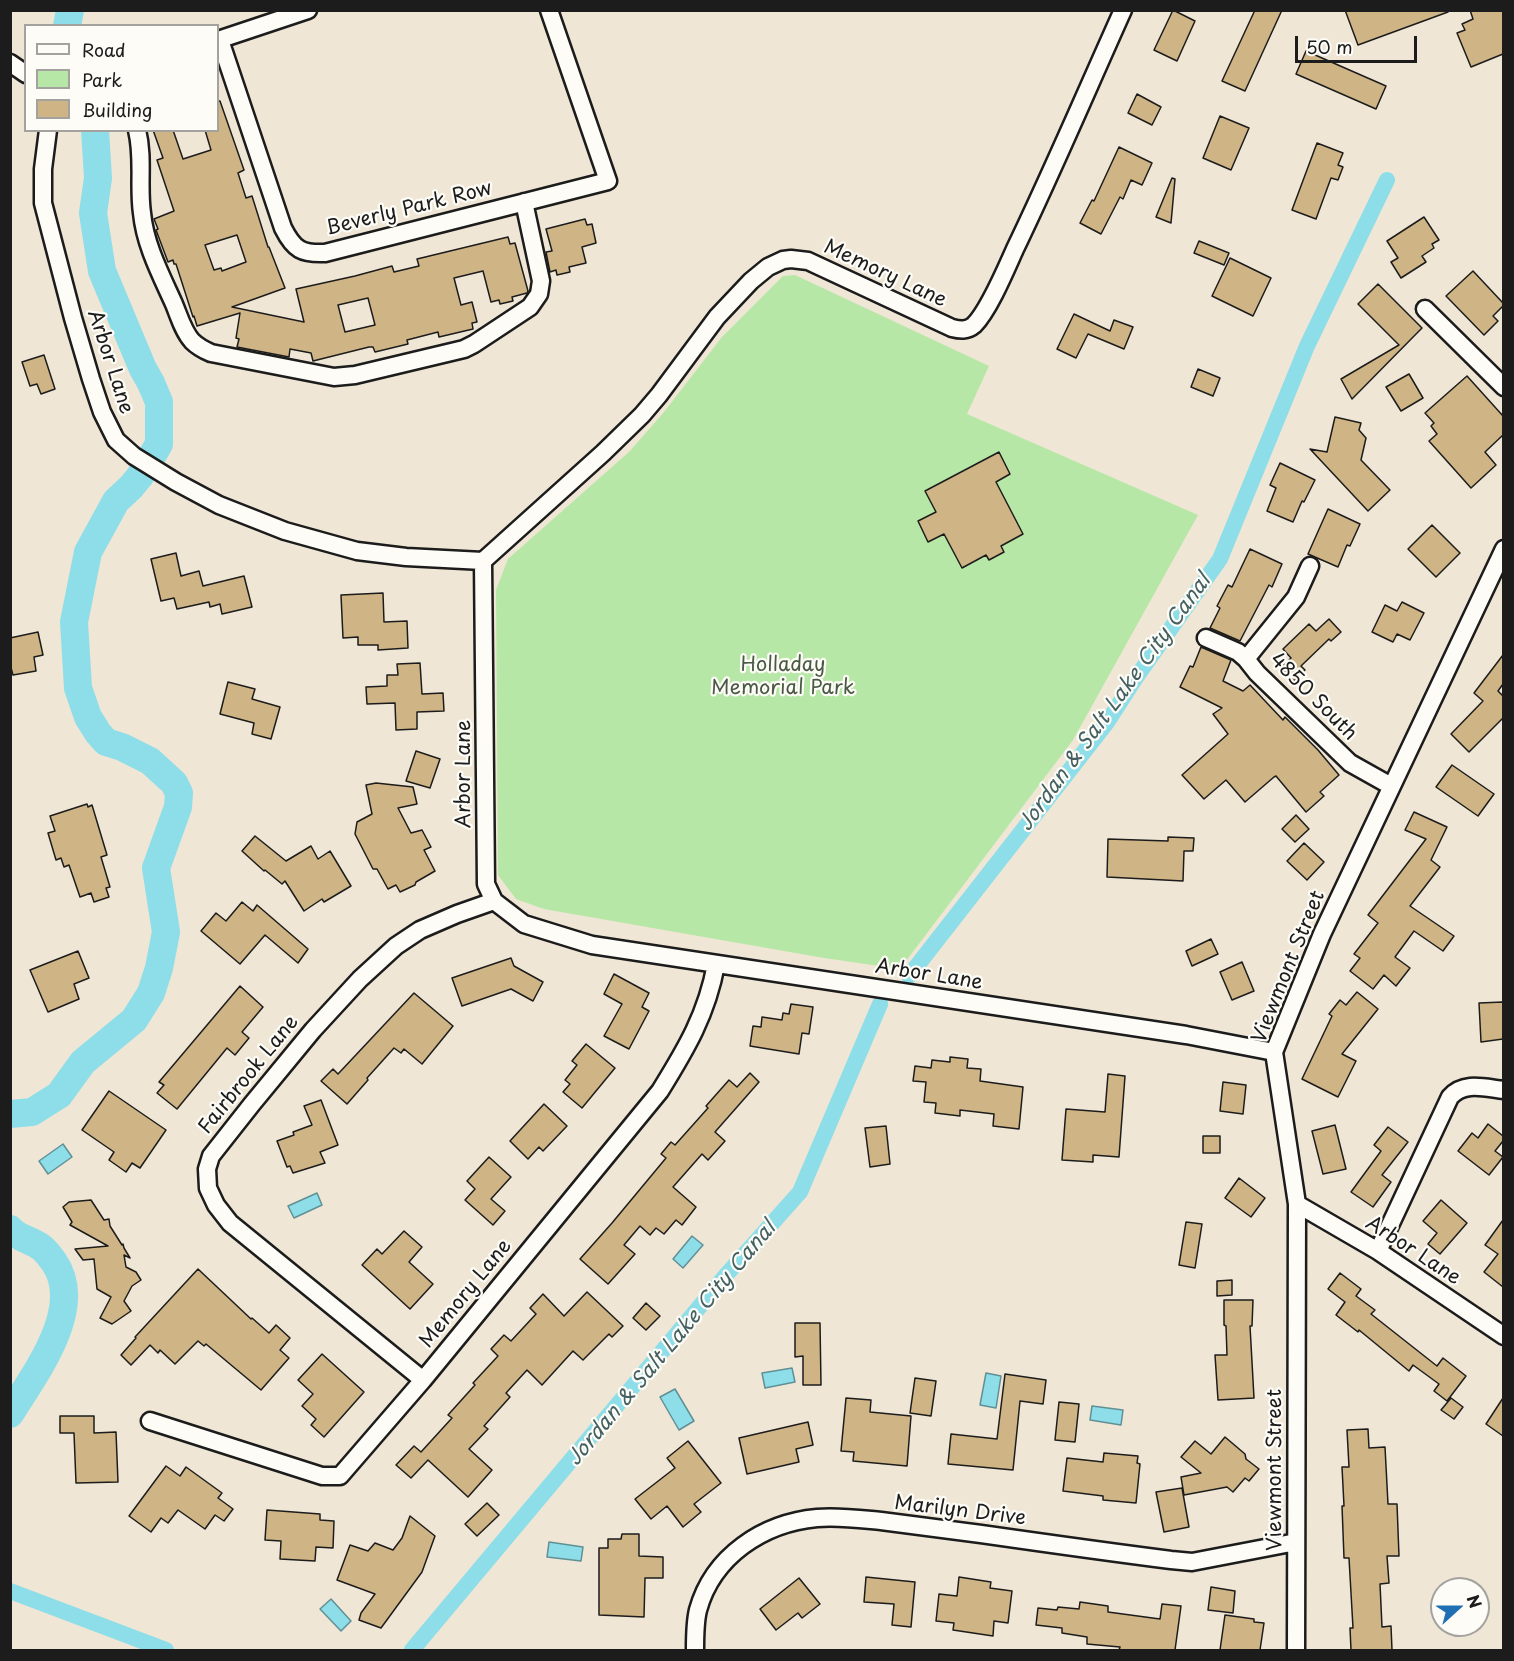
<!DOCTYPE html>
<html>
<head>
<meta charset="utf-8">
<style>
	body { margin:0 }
	#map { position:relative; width:1514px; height:1661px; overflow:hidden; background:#efe6d5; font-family:"Playpen Sans",sans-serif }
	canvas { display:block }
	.frame { position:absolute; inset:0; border:12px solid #1c1c1c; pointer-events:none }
	.legend { position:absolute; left:24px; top:24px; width:195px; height:108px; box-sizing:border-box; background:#fdfcf7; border:2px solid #a3a29f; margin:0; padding:8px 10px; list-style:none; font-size:18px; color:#1c1c1c }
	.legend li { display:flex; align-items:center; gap:12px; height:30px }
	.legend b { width:30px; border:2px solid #a3a29f }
	.north { position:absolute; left:1430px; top:1577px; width:60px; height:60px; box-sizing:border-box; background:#fdfcf7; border:2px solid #a3a29f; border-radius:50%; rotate:69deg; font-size:16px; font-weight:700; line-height:24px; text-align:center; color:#1c1c1c }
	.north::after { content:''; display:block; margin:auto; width:21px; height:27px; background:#1f6fb2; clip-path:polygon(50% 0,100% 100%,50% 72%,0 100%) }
	.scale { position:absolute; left:1295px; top:36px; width:122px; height:27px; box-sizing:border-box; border:3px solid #1c1c1c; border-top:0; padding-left:8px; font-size:18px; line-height:21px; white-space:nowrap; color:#1c1c1c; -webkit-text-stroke:4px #fdfcf7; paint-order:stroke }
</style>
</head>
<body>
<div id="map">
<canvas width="1514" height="1661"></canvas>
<div class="frame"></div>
<ul class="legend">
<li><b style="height:8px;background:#fdfcf7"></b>Road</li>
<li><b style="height:16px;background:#b7e7a6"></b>Park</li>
<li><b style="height:16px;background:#cfb485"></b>Building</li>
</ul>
<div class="north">N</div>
<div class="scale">50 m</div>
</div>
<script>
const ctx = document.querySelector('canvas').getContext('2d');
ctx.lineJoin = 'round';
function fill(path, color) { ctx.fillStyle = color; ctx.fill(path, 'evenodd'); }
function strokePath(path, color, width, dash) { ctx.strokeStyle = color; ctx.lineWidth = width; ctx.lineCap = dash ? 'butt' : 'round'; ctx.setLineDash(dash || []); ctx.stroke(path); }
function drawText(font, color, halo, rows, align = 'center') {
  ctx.font = font + ' "Playpen Sans",sans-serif'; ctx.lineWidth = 4.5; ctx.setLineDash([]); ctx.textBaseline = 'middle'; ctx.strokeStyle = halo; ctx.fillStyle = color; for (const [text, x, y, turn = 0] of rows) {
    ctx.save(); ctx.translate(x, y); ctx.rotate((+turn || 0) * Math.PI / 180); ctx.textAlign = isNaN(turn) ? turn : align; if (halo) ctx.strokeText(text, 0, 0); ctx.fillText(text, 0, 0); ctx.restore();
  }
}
const green = new Path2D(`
	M795 275 989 366 967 414 1198 515 1073 740 900 969 824 958 544 909 516 899 498 875 496 590 508 559 630 451 664 412 722 337 783 276Z`);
const water = new Path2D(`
	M63 1144 72 1157 48 1174 39 1161Z
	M317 1193 322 1205 294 1218 288 1206Z
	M692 1236 703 1245 683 1268 673 1259Z
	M792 1368 795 1382 765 1388 762 1373Z
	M986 1373 1001 1376 996 1408 980 1405Z
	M675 1389 694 1421 679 1430 660 1397Z
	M1092 1406 1123 1410 1121 1425 1090 1420Z
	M549 1542 583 1547 581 1561 547 1557Z
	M331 1599 351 1621 341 1631 320 1609Z`);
const canal = new Path2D(`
	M909 976 1108 721 1135 679 1220 559 1307 346 1387 180
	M10 1591 166 1650
	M412 1650 727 1274 800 1192 880 1004`);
const river = new Path2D(`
	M67 26 70 10
	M10 1114 32 1112 59 1095 83 1062 134 1020 151 993 159 968 166 932 156 868 178 807 179 793 174 783 150 761 122 747 106 742 98 733 88 717 78 688 74 622 88 552 116 501 131 487 140 476 159 444V402L151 383 143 369 102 271 93 213 98 178 95 130
	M10 1229C19 1239 32 1240 42 1248 46 1251 51 1258 54 1262 86 1308 34 1375 10 1414`);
const building = new Path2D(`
	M1173 10 1195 21 1177 61 1154 50Z
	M1255 10H1282L1245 91 1222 81Z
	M1345 10H1448V12L1358 45Z
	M1470 10H1503V54L1471 67 1457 33 1465 30 1462 24 1473 19Z
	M1306 51 1386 86 1376 109 1296 74Z
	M1137 94 1161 107 1152 125 1128 113Z
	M218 101H220L244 170 238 173 246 198 252 196 268 247H269L285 288 232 307 304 322 296 289 355 276 392 266 394 272 419 266 417 259 508 237 510 244 515 243 528 291 527 293 512 297 513 301 500 304 499 300 491 302 483 271 454 278 461 305 472 302 477 322 472 323 473 329 439 337 438 332 407 340 408 344 375 352 373 347H369L313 361 311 353 290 349 289 357 237 347 239 339 236 338 240 313 197 326 194 316 193 317 176 264H174L173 260 168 262 156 230 158 229 154 219 174 211 157 160 163 158 153 130H173L183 159 211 150 205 130H218ZM237 235 246 262 222 271 221 268 214 270 205 245ZM368 298 375 325 345 332 338 305Z
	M1220 116 1249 128 1231 170 1203 158Z
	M1317 143 1343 153 1338 165 1343 167 1338 180 1331 178 1316 219 1292 210Z
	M1119 147 1152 163 1142 185 1131 180 1123 199 1120 197 1101 234 1080 223 1092 200 1094 201Z
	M1172 178 1175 179 1171 223 1156 217Z
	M1424 217 1439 240 1432 244 1434 248 1422 256 1426 262 1401 278 1391 262 1398 258 1387 241Z
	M585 219 587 225 592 224 596 243 582 247 586 263 569 267 570 272 557 275 556 270 550 272 546 252 552 251 546 229Z
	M1199 241 1229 253 1224 265 1194 253Z
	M1230 258 1271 278 1253 316 1212 296Z
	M1473 271 1503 303V306L1493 316 1498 321 1484 335 1446 296Z
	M1378 284 1422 328 1352 399 1341 379 1399 345 1358 304Z
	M1074 314 1110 331 1114 320 1133 327 1124 349 1088 334 1076 358 1057 349Z
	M44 355 55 389 41 394 37 384 30 386 22 362Z
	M1198 369 1220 378 1213 396 1191 387Z
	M1409 374 1423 398 1401 411 1386 387Z
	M1467 376 1503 416V435L1485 452 1496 465 1471 488 1429 441 1437 434 1431 426 1434 423 1425 413Z
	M1335 417 1361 423 1359 430 1366 438 1361 460 1390 490 1368 511 1310 449 1327 452Z
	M999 452 1010 474 996 482 1023 534 1001 546 1004 552 989 560 986 555 962 568 944 534 928 542 918 521 936 512 925 491Z
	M1280 463 1315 480 1304 502 1302 501 1293 522 1267 511 1276 488 1270 485Z
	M1328 509 1360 524 1350 546 1347 545 1338 567 1308 554Z
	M1432 525 1460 553 1436 577 1408 549Z
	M1250 549 1282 564 1272 587 1269 585 1240 641 1210 628 1220 608 1217 606 1228 585 1232 587Z
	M176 553 181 576 199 571 203 586 244 576 252 607 222 614 220 604 210 607 209 602 177 609 174 598 161 601 151 559Z
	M383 593 384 622 407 621 408 648 378 650V645H358V637L343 638 341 595Z
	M1402 602 1424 613 1410 640 1397 634 1393 642 1372 632 1385 605 1397 611Z
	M1329 619 1341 632 1331 641 1329 639 1301 666 1305 670 1294 681 1281 668 1291 658 1283 649 1309 624 1316 631Z
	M38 632 43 655 34 657 36 671 13 675 10 664V638Z
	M1201 647 1231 660 1223 681 1243 691 1250 685 1283 720 1285 717 1318 750 1339 775 1320 792 1324 796 1306 812 1276 776 1274 777 1245 802 1226 780 1204 799 1182 775 1228 734 1213 714 1222 708 1180 687 1190 666 1193 667Z
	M1503 655V684L1498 691 1503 696V718L1469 752 1451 734 1483 701 1474 693Z
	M420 663 422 694 443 693 444 711 417 712V729L396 730 395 703 367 704 366 687 387 686V675H398L397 664Z
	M228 682 255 689 252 699 280 707 271 739 252 734 254 723 220 714Z
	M416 751 440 759 430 788 406 781Z
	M1452 765 1494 794 1478 816 1436 787Z
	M376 783 413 787 417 804 398 808 411 833 422 830 431 847 424 850 435 871 416 882 415 885 400 892 396 885 388 889 377 869H373L355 834 357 822 372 814 366 785Z
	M87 804 88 807 92 805 107 855 101 857 110 887 106 888 109 897 94 902 91 893 80 897 69 865 64 867 61 858 56 860 48 833 55 831 50 816Z
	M1414 812 1447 827 1431 860 1440 867 1410 906 1454 936 1443 951 1414 931 1395 957 1410 968 1396 986 1384 975 1373 989 1350 971 1360 958 1354 954 1378 923 1368 915 1426 839 1405 830Z
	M1296 815 1309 829 1295 842 1282 829Z
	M255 836 286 861 311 846 318 859 330 851 351 886 324 902 322 899 304 911 285 881 282 884 265 870 264 871 242 851Z
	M1168 837 1194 838 1193 851H1184L1183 881 1107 877 1108 839 1168 841Z
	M1304 843 1324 862 1307 880 1287 861Z
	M242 902 253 911 257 905 308 949 298 963 265 935 240 964 201 931 216 913 226 921Z
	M1211 939 1218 954 1192 966 1186 951Z
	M78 951 89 978 74 984 79 999 48 1012 30 970Z
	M511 958 514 966 543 982 533 1001 511 989 462 1006 452 978Z
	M1242 962 1254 991 1232 1000 1220 972Z
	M614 974 649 993 642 1007 649 1011 629 1049 604 1036 622 1004 604 994Z
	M240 986 263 1007 242 1032 249 1038 235 1055 227 1048 177 1109 157 1093 164 1085 159 1082Z
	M1357 992 1378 1009 1342 1054 1356 1061 1338 1097 1302 1079 1332 1016 1329 1014 1340 1000 1346 1005Z
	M414 993 453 1026 422 1064 404 1049 401 1053 394 1048 367 1078 368 1080 347 1104 321 1081 333 1069 338 1074Z
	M1503 1002V1039L1481 1042 1479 1003Z
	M791 1004 813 1007 809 1034 802 1033 799 1054 750 1046 753 1026 761 1027 762 1017 782 1020 783 1013 789 1014Z
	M586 1044 615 1068 582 1108 563 1092 570 1084 565 1080 577 1065 572 1061Z
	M950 1057 968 1059 967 1068 981 1069 980 1081 1023 1087 1019 1129 993 1126 994 1114 960 1110V1116L935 1113 936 1103 924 1102 926 1082 913 1081 915 1066 931 1068 932 1060 950 1062Z
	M750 1073 759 1082 715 1132 725 1141 708 1160 702 1154 673 1187 696 1207 682 1225 676 1220 664 1234 656 1228 650 1235 640 1226 624 1245 635 1254 608 1284 580 1259 612 1223 666 1158 661 1154 671 1142 675 1145 708 1108 706 1106 729 1080 737 1087Z
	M1108 1074 1125 1076 1119 1157 1093 1155V1162L1062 1160 1066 1109 1105 1112Z
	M1223 1082 1246 1085 1243 1114 1220 1111Z
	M109 1091 166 1130 140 1168 132 1163 126 1172 109 1160 114 1152 82 1130Z
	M321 1100 338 1145 320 1152 325 1163 293 1173 290 1166 287 1167 277 1141 294 1135 293 1132 312 1125 304 1106Z
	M544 1104 567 1126 543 1151 539 1147 528 1159 510 1141Z
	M1488 1124 1503 1136V1141L1495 1151 1503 1157 1489 1175 1458 1151 1472 1133 1478 1138Z
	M1335 1125 1346 1169 1323 1174 1312 1131Z
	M886 1126 890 1164 870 1167 865 1128Z
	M1388 1127 1408 1142 1382 1175 1391 1182 1373 1207 1351 1192 1381 1151 1374 1145Z
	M1203 1136H1220V1153H1203Z
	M489 1157 511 1177 491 1199 505 1211 493 1225 465 1200 475 1189 467 1181Z
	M1239 1178 1265 1198 1251 1217 1225 1198Z
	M91 1200 104 1220 109 1219 110 1226 122 1245 123 1244 124 1248 130 1258 124 1255 126 1267 136 1272 141 1280 132 1286 124 1301 131 1311 112 1324 100 1318 111 1297 97 1289 94 1259 83 1260 75 1249 108 1246 70 1225 72 1222 63 1207 69 1202Z
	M1441 1200 1467 1223 1440 1254 1428 1244 1437 1233 1423 1221Z
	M1503 1220V1287L1484 1272 1498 1254 1485 1245Z
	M1186 1222 1202 1224 1195 1268 1179 1265Z
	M404 1231 422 1247 409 1262 433 1284 410 1309 362 1265 377 1249 382 1254Z
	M198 1269 251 1319 252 1318 269 1333 276 1325 290 1338 280 1350 289 1358 261 1390 206 1344 204 1346 198 1341 175 1364 160 1350 158 1353 150 1345 131 1365 121 1355 136 1338 135 1337Z
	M1340 1273 1361 1289 1356 1296 1375 1310 1371 1314 1437 1366 1443 1358 1466 1376 1447 1401 1434 1391 1439 1384 1413 1365 1409 1371 1359 1330 1358 1332 1336 1315 1345 1302 1328 1289Z
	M1232 1280V1295L1217 1296V1281Z
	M587 1292 623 1326 612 1337 609 1334 583 1360 573 1351 542 1385 527 1370 506 1393 510 1397 484 1426 488 1429 469 1449 492 1470 468 1497 428 1460 411 1478 396 1465 414 1446 421 1452 452 1418 448 1415 475 1385 473 1383 498 1356 491 1349 504 1335 511 1341 536 1314 530 1308 543 1294 564 1316Z
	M1224 1300H1253L1252 1326H1250L1254 1398 1218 1400 1215 1355H1227L1226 1326 1224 1325Z
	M646 1303 660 1316 646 1330 633 1318Z
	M795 1323H820L821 1385H803V1356L795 1357Z
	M322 1354 364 1392 324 1437 311 1425 316 1419 302 1406 313 1394 298 1380Z
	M1005 1374 1046 1380 1043 1404 1020 1401 1013 1470 948 1464 951 1434 997 1439Z
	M915 1378 936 1381 931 1416 910 1413Z
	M846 1398 871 1400 870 1412 911 1416 907 1466 853 1461 854 1452 841 1451Z
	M1451 1398 1463 1407 1454 1419 1441 1410Z
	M1503 1398V1436L1486 1424Z
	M1059 1402 1079 1404 1075 1442 1055 1440Z
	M60 1416H94V1433L116 1432 118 1482 76 1483 74 1433H60Z
	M808 1422 813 1445 796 1449 799 1462 747 1474 739 1438Z
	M1368 1429 1369 1448 1385 1447 1388 1504H1397L1399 1556H1387L1389 1583 1380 1584 1382 1627 1391 1626 1392 1650H1351L1350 1628H1353L1349 1558H1344L1342 1506H1344L1342 1467H1349L1347 1430Z
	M1225 1437 1245 1454 1246 1459 1259 1469 1249 1481 1245 1478 1233 1492 1227 1487 1184 1495 1181 1477 1201 1473 1181 1457 1195 1441 1211 1454Z
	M688 1441 721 1483 694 1504 701 1512 683 1527 667 1506 651 1519 635 1499 675 1468 667 1458Z
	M1104 1453 1138 1456 1137 1463 1140 1464 1136 1503 1103 1500V1496L1063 1491 1067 1458 1103 1462Z
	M166 1466 180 1476 186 1467 222 1493 218 1498 233 1509 224 1521 215 1515 205 1529 178 1510 168 1523 161 1518 151 1532 129 1516Z
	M1182 1488 1189 1527 1164 1532 1156 1492Z
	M487 1503 499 1515 477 1536 465 1524Z
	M267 1510 320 1514V1520L334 1521 333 1548 316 1547 315 1561 280 1559 281 1541 265 1540Z
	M410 1516 435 1536 422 1572 381 1628 359 1620 361 1613 375 1594 337 1580 350 1545 368 1551 375 1543 393 1550 402 1538Z
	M622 1534H639V1556L663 1557V1578H645L644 1617 599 1615V1548H608V1539H621Z
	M866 1577 915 1582 911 1627 892 1625 894 1604 864 1602Z
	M959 1577 991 1582 990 1588 1012 1591 1008 1623 994 1621 993 1636 953 1630 954 1623 936 1621 939 1594 957 1596Z
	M799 1578 820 1604 802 1618 798 1613 776 1630 760 1609Z
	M1211 1587 1235 1591 1233 1613 1208 1610Z
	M1080 1602 1108 1606V1612L1160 1619 1162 1604 1181 1606 1175 1650H1119L1120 1647 1087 1644V1637L1062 1633V1628L1036 1625 1038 1608 1057 1610 1058 1607 1079 1609Z
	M1225 1615 1254 1619V1622L1264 1623 1260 1650H1220Z`);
const minor = new Path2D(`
	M218 40 308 10
	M220 40 283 228C294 250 302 254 325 253L608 181 549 10
	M10 63 26 74
	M48 130 43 169V203L73 318 91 379 102 412 116 440 134 456 176 482 219 505 285 531 357 551 406 557 483 561 486 884 494 901 524 924 592 945 1186 1035 1274 1052
	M137 130C144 158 138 186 142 213 145 245 161 275 174 304 179 316 183 331 192 341 198 347 204 350 211 353L334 377 355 375 464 349 474 344 530 307 539 294 541 281 524 202
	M1425 309 1504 387
	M483 561 603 453 642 415 659 395 717 317 751 281 768 267 783 260 791 259 808 261 952 328C960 330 967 331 974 325 989 310 1006 269 1015 249 1053 170 1087 90 1123 10
	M1206 638 1238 652 1246 659 1257 673 1350 763 1391 786
	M1246 659 1296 597 1310 566
	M1297 1204 1378 1251 1504 1336
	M1378 1251 1450 1097C1464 1081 1485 1088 1504 1090
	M423 1380 230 1223 216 1205 208 1188 207 1169 211 1156 252 1104 313 1030 360 979 396 946 420 930 457 914 494 901
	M150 1421 322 1476H340L423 1380 660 1091C686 1049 707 1014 716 964
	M695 1650C695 1638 695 1622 698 1610 713 1556 763 1523 817 1518 838 1516 860 1519 881 1521 914 1525 948 1530 981 1534 1044 1543 1108 1552 1171 1560L1192 1562 1296 1542
	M1296 1650 1297 1204 1274 1052 1322 934 1504 549`);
const streetNames = [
	["Beverly Park Row",409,209,-14],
	["Memory Lane",885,274,25],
	["Arbor Lane",110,362,72],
	["4850 South",1313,697,45],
	["Arbor Lane",464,774,-90],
	["Viewmont Street",1289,967,-68],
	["Arbor Lane",929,975,9],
	["Fairbrook Lane",249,1075,-51],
	["Arbor Lane",1413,1251,33],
	["Memory Lane",466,1294,-51],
	["Viewmont Street",1275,1470,-90],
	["Marilyn Drive",960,1511,7]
];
const parkNames = [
	["Holladay",783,665],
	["Memorial Park",783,688]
];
const waterNames = [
	["Jordan & Salt Lake City Canal",1115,703,-54],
	["Jordan & Salt Lake City Canal",672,1344,-50]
];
fill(green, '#b7e7a6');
fill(water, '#8ddee8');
strokePath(water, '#609096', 1.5);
strokePath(canal, '#8ddee8', 16);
strokePath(river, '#8ddee8', 28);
fill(building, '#cfb485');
strokePath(building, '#1c1c1c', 1.5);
strokePath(minor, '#1c1c1c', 21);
strokePath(minor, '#fdfcf7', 16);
drawText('20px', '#1c1c1c', '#fdfcf7', streetNames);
drawText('20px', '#4a5945', '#fdfcf7', parkNames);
drawText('italic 21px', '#446063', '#fdfcf7', waterNames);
</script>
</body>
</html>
